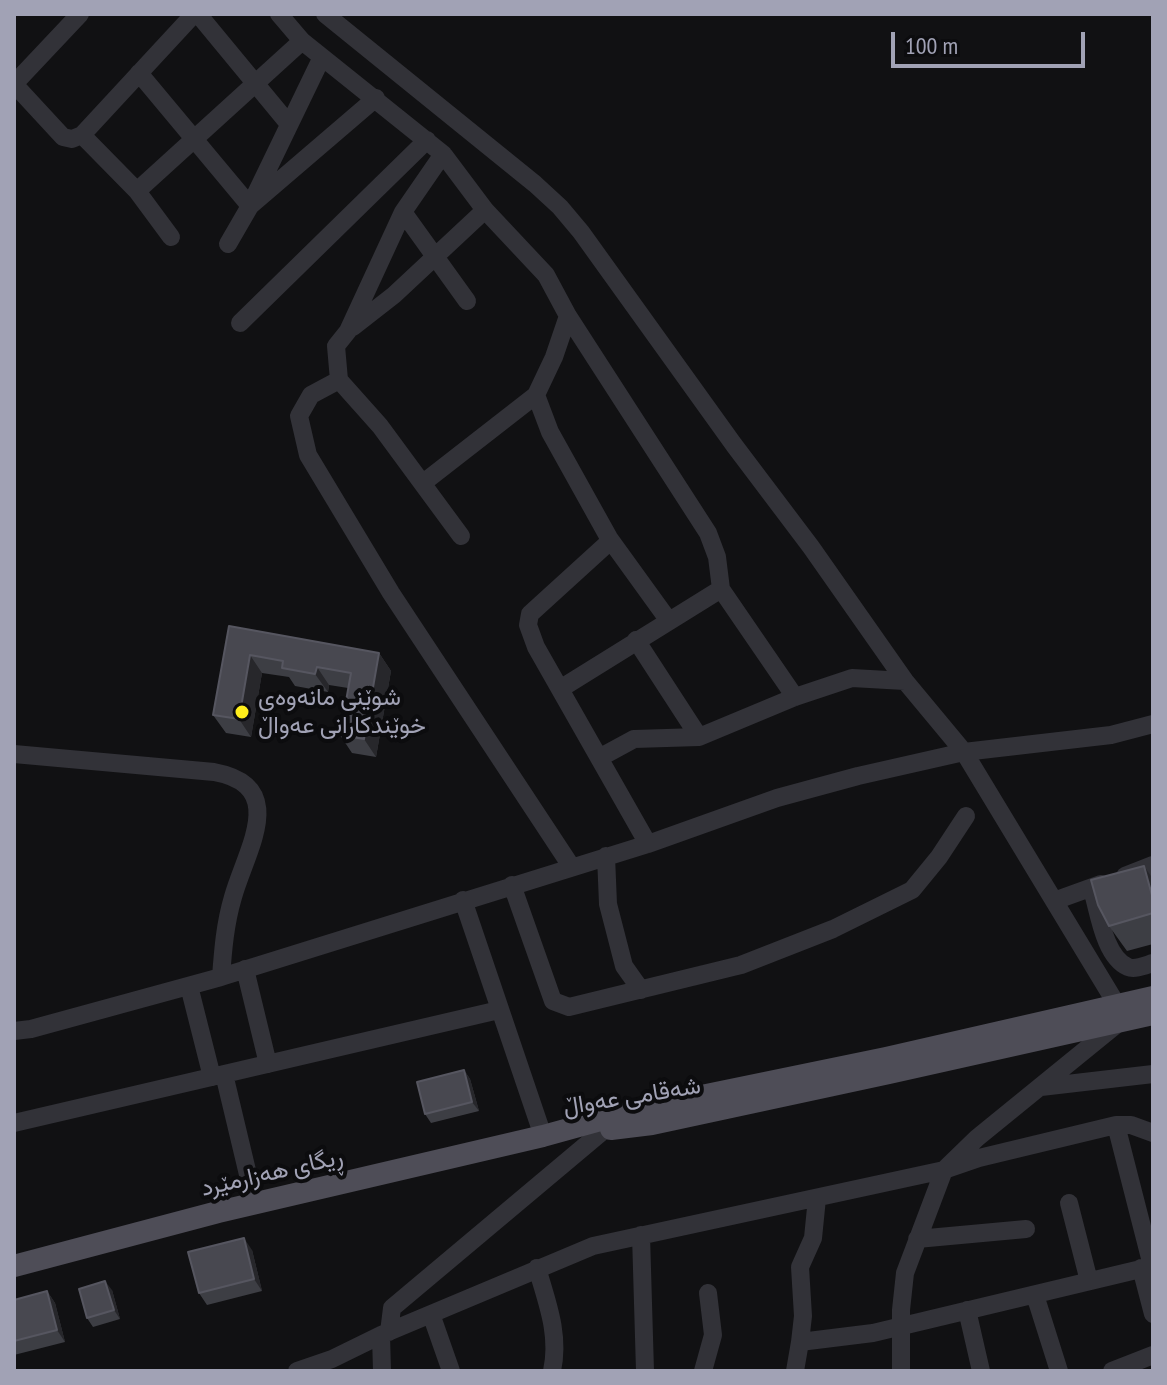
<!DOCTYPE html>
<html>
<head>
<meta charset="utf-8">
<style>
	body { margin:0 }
	#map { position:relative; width:1167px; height:1385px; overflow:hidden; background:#111113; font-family:"PT Sans Narrow",sans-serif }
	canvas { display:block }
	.frame { position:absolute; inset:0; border:16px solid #a1a2b5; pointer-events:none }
	.scale { position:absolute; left:891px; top:32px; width:194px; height:36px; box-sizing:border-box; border:4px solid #a1a2b5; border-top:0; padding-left:10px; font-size:24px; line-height:28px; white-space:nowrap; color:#a1a2b5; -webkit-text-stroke:6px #0c0c0e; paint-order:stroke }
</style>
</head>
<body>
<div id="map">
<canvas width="1167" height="1385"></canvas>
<div class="frame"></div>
<div class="scale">100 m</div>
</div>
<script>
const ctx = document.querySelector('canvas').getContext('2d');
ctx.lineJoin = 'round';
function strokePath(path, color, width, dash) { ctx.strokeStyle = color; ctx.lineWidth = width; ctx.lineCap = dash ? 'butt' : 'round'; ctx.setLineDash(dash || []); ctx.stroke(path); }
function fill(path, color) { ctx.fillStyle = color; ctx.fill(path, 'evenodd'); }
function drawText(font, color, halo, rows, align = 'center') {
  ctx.font = font + ' "PT Sans Narrow",Vazirmatn,sans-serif'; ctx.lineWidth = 8; ctx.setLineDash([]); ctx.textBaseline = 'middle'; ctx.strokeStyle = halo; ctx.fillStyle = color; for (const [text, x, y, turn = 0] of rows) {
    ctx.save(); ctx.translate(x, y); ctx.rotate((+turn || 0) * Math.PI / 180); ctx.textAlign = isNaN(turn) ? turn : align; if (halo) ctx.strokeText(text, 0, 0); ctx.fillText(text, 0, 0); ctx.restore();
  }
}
const minor = new Path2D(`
	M80 14 14 84 63 137 72 139 82 135 194 14
	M198 14 288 123
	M279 14 302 41 443 154 485 210 546 275 568 316 708 533 717 557 721 589 795 697
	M325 14 535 184 560 207 581 232 734 445 811 547 905 681 964 752 1117 1005 1122 1020 977 1138 944 1170 905 1273 901 1310V1371
	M139 73 250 206 376 98
	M82 135 137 191 171 237
	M443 154 403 212 348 331 336 346 339 380 380 426 461 536
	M137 191 302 41
	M403 212 467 301
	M228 244 250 206 322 57
	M568 316 554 357 536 395 550 432 609 538 608 543 530 614 528 625 536 647 648 844
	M240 323 427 140
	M353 327 394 295 485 210
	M339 380 311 395 299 416 308 455 391 593 571 866
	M423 483 536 395
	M609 538 669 621
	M636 640 699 737
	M560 689 721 589
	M14 754 214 772C290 786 246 850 233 897 225 924 223 950 221 977
	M599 758 634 739 699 737 795 697 852 678 905 681
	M606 856 608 904 624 966 641 990
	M1125 876 1153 865
	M1153 880 1093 893C1099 914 1105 957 1128 967 1135 970 1146 965 1153 963
	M512 885 553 1001 569 1007 741 965 833 929 912 890 939 857 966 816
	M463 900 543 1136
	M1054 901 1101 884
	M245 969 268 1064
	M189 986 212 1077
	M14 1031 31 1029 221 977 648 844 777 798 858 776 964 752 1111 735 1153 724
	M224 1074 255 1204
	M1041 1087 1153 1074
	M14 1123 499 1010
	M1069 1203 1089 1281
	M641 1235 645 1371
	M917 1239 1026 1229
	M537 1268C547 1302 560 1335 552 1371
	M1141 1268 1153 1314
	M1035 1295 1059 1371
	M967 1310 981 1371
	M431 1314 451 1371
	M389 1332 392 1308 604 1130
	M381 1335 382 1371
	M800 1342 803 1316 800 1267 813 1238 817 1198
	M297 1371 332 1359 381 1335 593 1246 944 1170 979 1158 1116 1125H1131L1153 1133
	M703 1371 713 1335 708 1293
	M795 1371 800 1342 873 1333 1149 1267 1151 1262 1116 1125
	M1112 1371 1153 1355`);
const major = new Path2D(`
	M611 1129 652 1124 889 1073 1153 1014
	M14 1266 218 1212 543 1136 648 1107 886 1058 1153 997`);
const wall = new Path2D(`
	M229 626 379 653 391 671 376 757 352 753 340 735 348 688 329 685 328 692 295 686 289 677 262 673 251 737 226 733 213 715Z
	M1153 879V944L1127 951 1109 926Z
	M464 1070 470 1079 479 1111 431 1123 425 1114Z
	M252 1250 262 1291 207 1305 199 1293Z
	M112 1290 120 1319 93 1327 87 1318Z
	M47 1291 55 1303 65 1342 14 1355V1300Z`);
const shadedWall = new Path2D(`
	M379 653 391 671 376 757 364 739Z
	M250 655 262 673 251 737 239 719Z
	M317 667 329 685 328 692 315 674Z
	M1144 866 1153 879V899Z
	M464 1070 470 1079 479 1111 472 1102Z
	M244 1238 252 1250 262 1291 254 1279Z
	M105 1281 112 1290 120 1319 114 1310Z
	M47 1291 55 1303 65 1342 57 1330Z`);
const building = new Path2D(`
	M229 626 379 653 364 739 340 735 351 673 317 667 315 674 282 668 283 661 250 655 239 719 213 715Z
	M1144 866 1153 899V913L1109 926 1098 905 1091 880Z
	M464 1070 472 1102 425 1114 417 1082Z
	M244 1238 254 1279 199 1293 188 1252Z
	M105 1281 114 1310 87 1318 79 1289Z
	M47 1291 57 1330 14 1341V1300Z`);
const markers = [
	[242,712,8,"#ffee1c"]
];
const poiNames = [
	["شوێنی مانەوەی",258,698],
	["خوێندکارانی عەواڵ",258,726]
];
const streetNames = [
	["شەقامی عەواڵ",632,1097,-9],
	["ڕیگای هەزارمێرد",272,1173,-13]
];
strokePath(minor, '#323238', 18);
strokePath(major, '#4e4d57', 22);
fill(wall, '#3d3e44');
fill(shadedWall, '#27272b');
fill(building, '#484850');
strokePath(building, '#565660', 2);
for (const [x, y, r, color] of markers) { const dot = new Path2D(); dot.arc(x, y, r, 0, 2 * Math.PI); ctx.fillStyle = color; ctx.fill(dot); strokePath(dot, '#0c0c0e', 3); }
drawText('24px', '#a1a2b5', '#0c0c0e', poiNames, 'left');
drawText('24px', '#a1a2b5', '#0c0c0e', streetNames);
</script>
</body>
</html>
